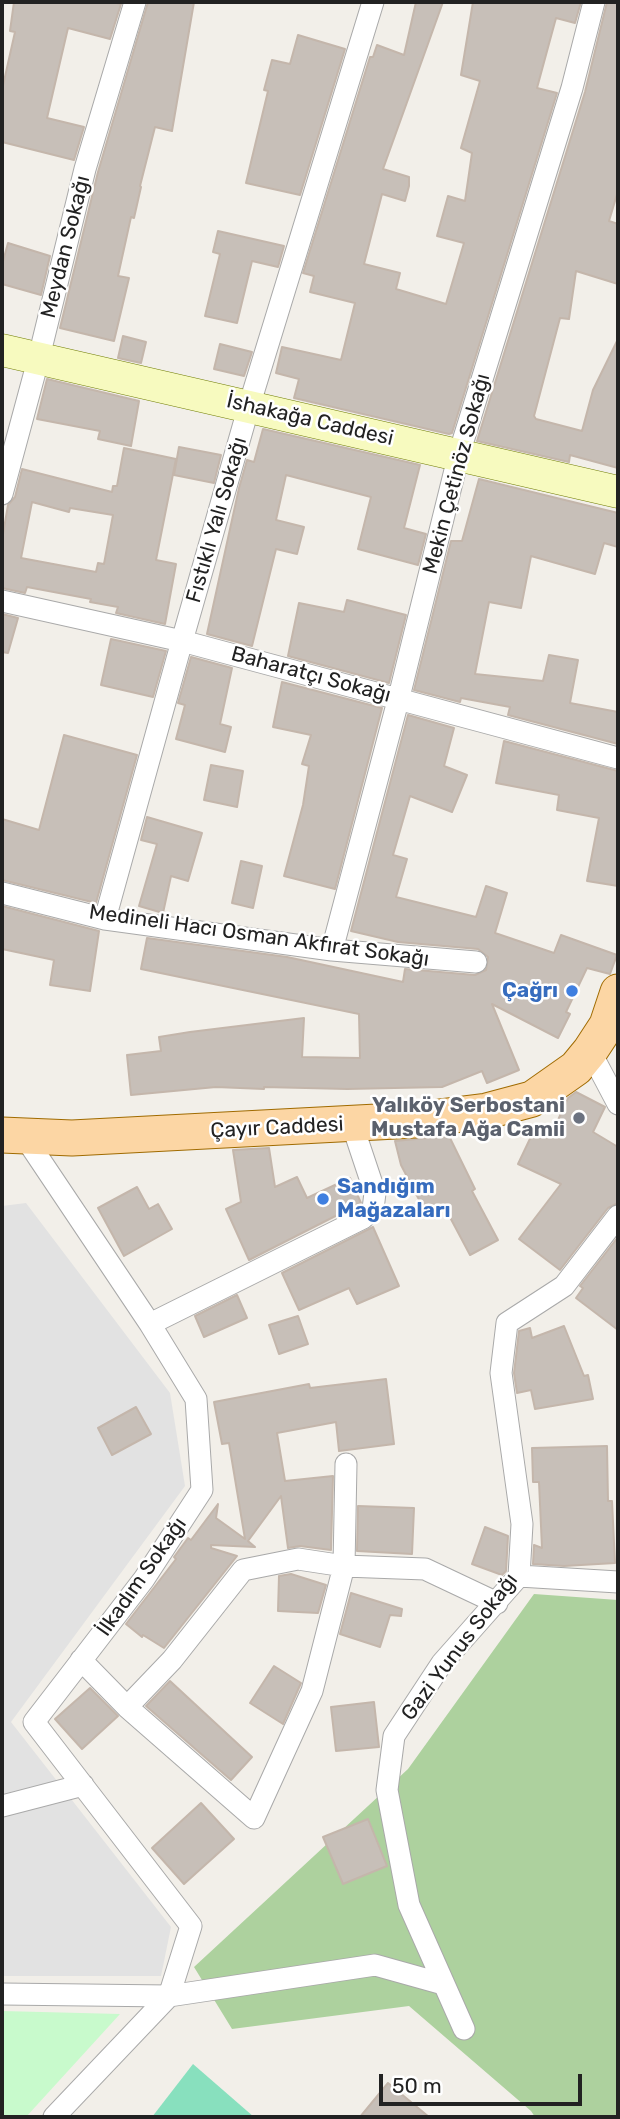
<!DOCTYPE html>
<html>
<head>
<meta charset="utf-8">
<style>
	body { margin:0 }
	#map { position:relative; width:620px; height:2119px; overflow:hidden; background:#f2efe9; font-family:Rubik,sans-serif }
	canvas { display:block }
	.frame { position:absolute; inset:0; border:4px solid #222; pointer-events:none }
	.scale { position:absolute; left:379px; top:2074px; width:203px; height:32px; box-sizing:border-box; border:4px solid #222; border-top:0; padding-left:9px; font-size:21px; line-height:24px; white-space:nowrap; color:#222; -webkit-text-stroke:5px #fff; paint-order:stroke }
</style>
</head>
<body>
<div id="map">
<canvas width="620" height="2119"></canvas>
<div class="frame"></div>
<div class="scale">50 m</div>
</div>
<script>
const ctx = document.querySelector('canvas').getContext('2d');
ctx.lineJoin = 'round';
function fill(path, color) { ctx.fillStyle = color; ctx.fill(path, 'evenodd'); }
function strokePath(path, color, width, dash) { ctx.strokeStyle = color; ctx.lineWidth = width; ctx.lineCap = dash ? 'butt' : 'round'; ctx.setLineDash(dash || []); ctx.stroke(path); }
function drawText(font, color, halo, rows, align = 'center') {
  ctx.font = font + ' Rubik,sans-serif'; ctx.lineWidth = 5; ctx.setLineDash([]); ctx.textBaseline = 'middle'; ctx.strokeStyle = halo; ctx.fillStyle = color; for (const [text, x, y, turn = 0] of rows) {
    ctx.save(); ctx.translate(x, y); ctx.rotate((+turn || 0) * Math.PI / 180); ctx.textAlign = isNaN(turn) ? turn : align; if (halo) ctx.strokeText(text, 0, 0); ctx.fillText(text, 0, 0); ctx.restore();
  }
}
const forest = new Path2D(`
	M534 1594 618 1600V2117H535L531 2111 409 2006 232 2029 194 1967 408 1769Z`);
const park = new Path2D(`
	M2 2011 120 2014 26 2117H2Z`);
const pitch = new Path2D(`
	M193 2064 254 2117H152Z`);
const parking = new Path2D(`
	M26 1203 170 1393 185 1486 11 1722 171 1927 161 1976H2V1206Z`);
const building = new Path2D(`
	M14 2H112L121 4 110 39 68 28 47 118 84 127 74 160 2 142V90L15 32 10 31Z
	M148 2H194L172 131 155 127 140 186 141 187 134 218 131 217 118 276 129 278 114 341 60 328 98 172Z
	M416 2H443L383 169 409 177V186L405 201 382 194 364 264 400 273 396 289 446 304 464 243 437 236 448 196 465 201 472 153 461 148 480 81 461 75 473 2H581L575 23 556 18 537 88 557 93 452 433 449 434 294 398 299 379 276 373 282 347 341 360 355 303 310 292 314 276 303 273 370 57H373L377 45 404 55Z
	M607 2H618V191L609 221 618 224V284L576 271 569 319 560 318 534 416 536 419 582 431 593 390 618 339V468L570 455 569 462 477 441 585 92Z
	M298 35 345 49 300 195 246 183 268 91 264 90 272 60 290 64Z
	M218 231 284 246 278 267 252 261 237 323 205 316 220 254 213 252Z
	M8 243 50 256 41 295 2 284V265Z
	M123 336 146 342 141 363 118 358Z
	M220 344 252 352 244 376 214 369Z
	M47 379 139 401 131 446 98 439 100 431 37 419Z
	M263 429 420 465 404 528 426 534 418 565 358 549 371 497 286 475 276 520 304 527 297 554 276 549 252 646 207 634 239 488 247 460 254 462Z
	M179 447 221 455 214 483 174 475Z
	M124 448 176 459 156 560 176 564 165 624 116 613 118 607 90 602 91 599 27 587 25 593 2 588V540L8 505 15 497 22 469 112 492 113 486H117ZM32 502 69 512 70 508 113 515 104 564 98 563 96 572 21 558Z
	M479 479 618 513V547L604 543 595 574 531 556 521 608 489 602 475 674 543 681 549 655 578 660 570 703 618 712V744L508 715 510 707 461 698 460 702 414 690 451 541H462Z
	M347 600 406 615 389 683 288 656 299 603 344 612Z
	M2 614 18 618 8 653 2 652Z
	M111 639 166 651 153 697 101 685Z
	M191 657 232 668 220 724 231 727 225 752 176 739 185 705 178 703Z
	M282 682 382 708 335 889 284 876 303 805 309 766 302 764 311 735 273 727Z
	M408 715 454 728 444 766 467 775 452 812 410 796 393 855 407 859 396 897 476 917 486 886 507 893 495 933 554 953 561 935 617 955 610 974 587 968 566 1012 570 1014 558 1038 492 1004 519 1070 487 1083 482 1071 442 1087 347 1089 264 1087V1089L216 1087 131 1095 127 1055 161 1051 159 1037 190 1032 304 1018 302 1057 360 1058 359 1014 141 969 147 938 287 957 403 982 405 969 475 975 486 970 488 957 478 949 398 942 351 931Z
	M64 735 137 755 96 903 2 880V819L39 830Z
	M504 741 618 771V886L587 881 599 818 557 810 559 795 496 783Z
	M211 765 243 771 237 807 204 800Z
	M147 817 202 833 188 881 171 876 163 913 139 906 157 844 141 840Z
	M241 861 262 866 253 908 232 903Z
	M2 906 99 931 90 991 50 985 54 960 2 949Z
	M576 1092 605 1107 593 1132 618 1147V1203L608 1208 560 1270 519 1239 561 1184 518 1164 537 1124 553 1131 568 1098Z
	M449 1136 475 1189 472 1191 498 1240 470 1255 444 1206 427 1215 401 1165 395 1141Z
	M269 1148 275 1187 297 1177 307 1198 350 1178 361 1203 249 1260 226 1209 241 1202 233 1150Z
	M137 1187 149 1209 158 1204 172 1229 124 1256 98 1208Z
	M373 1227 399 1286 357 1304 349 1288 299 1310 282 1273Z
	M618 1237V1330L576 1298 583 1288 580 1286Z
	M237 1295 247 1318 204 1337 195 1316Z
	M298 1316 308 1344 279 1354 269 1325Z
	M564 1326 584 1376 588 1375 593 1399 535 1409 531 1390 517 1393 514 1373 519 1331 530 1328 532 1338Z
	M386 1379 394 1444 339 1451 336 1422 277 1433 285 1481 333 1476 331 1550 300 1546 288 1548 281 1496 248 1541 255 1547 211 1545V1548L237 1556 164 1648 143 1635 142 1637 126 1624 176 1559 174 1557 188 1538 191 1540 218 1504 216 1518 245 1539 229 1443 222 1444 214 1402 309 1384 310 1388Z
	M136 1407 151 1434 112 1455 98 1428Z
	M607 1446 608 1501H612L615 1563 564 1566 533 1564 534 1545 542 1548 539 1482H533L532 1448Z
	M358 1506 414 1508 412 1554 357 1551Z
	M485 1527 508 1536 506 1571 502 1575 472 1564Z
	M291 1574 326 1585 318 1613 278 1611 279 1576Z
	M351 1593 402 1609 401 1616 390 1615 380 1647 340 1634Z
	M274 1666 301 1683 283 1724 250 1703Z
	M170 1681 252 1757 231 1780 146 1706Z
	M90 1688 118 1716 82 1749 55 1719Z
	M374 1702 379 1747 336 1751 331 1707Z
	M201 1803 234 1839 184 1884 152 1848Z
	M368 1819 387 1866 343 1884 323 1837Z
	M388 2083 429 2117H360Z`);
const street = new Path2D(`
	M2 494 39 357 85 169 135 2
	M2 601 182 641 618 758
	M2 893 105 919 332 950 476 962
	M105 919 182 641 249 406 373 2
	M332 950 399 697 459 454 572 88 594 2
	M590 1051 618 1104
	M24 1136 150 1324 196 1399 202 1490 144 1579 34 1722 191 1926 169 1996 54 2117
	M150 1324 363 1218 373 1209 375 1193 352 1124
	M519 1576 618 1582
	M81 1660 127 1707 254 1818 312 1691 344 1566 346 1464
	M127 1707 172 1660 243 1570 298 1559 344 1566 425 1569 497 1603
	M2 1806 83 1785
	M2 1994 169 1996 375 1965 443 1984
	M464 2029 409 1905 387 1790 394 1736 442 1663 519 1576 522 1524 501 1373 507 1323 564 1286 618 1216`);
const secondary = new Path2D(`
	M2 350 618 492`);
const primary = new Path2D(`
	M2 1135 72 1138 415 1120 487 1111 532 1099 576 1068 590 1051 607 1025 618 992`);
const markers = [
	[572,991,7,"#3f7fe0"],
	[579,1118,7,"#6b7280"],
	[323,1199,7,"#3f7fe0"]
];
const streetNames = [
	["Meydan Sokağı",66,247,-76],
	["İshakağa Caddesi",310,420,13],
	["Mekin Çetinöz Sokağı",457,474,-75],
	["Fıstıklı Yalı Sokağı",217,520,-74],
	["Baharatçı Sokağı",311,675,15],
	["Medineli Hacı Osman Akfırat Sokağı",259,936,8],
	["Çayır Caddesi",277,1128,-3],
	["İlkadım Sokağı",142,1577,-55],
	["Gazi Yunus Sokağı",460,1647,-53]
];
const shopNames = [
	["Çağrı",558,991],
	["Sandığım",337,1187,"left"],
	["Mağazaları",337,1211,"left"]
];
const worshipNames = [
	["Yalıköy Serbostani",565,1106],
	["Mustafa Ağa Camii",565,1130]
];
fill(forest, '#add19e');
fill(park, '#c8facc');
fill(pitch, '#88e0be');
fill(parking, '#e2e2e2');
fill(building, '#c7bfb8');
strokePath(building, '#c4b6ab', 2);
strokePath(street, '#a9a9a9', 23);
strokePath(secondary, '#707d05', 33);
strokePath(primary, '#a06b00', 37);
strokePath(street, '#fff', 21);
strokePath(secondary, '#f7fabf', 32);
strokePath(primary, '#fcd6a4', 35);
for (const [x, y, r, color] of markers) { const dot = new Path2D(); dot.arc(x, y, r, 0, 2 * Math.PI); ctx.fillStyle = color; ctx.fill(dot); strokePath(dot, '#fff', 2.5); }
drawText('21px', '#222', '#fff', streetNames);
drawText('bold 21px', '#366cbe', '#fff', shopNames, 'right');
drawText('bold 21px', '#5b616d', '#fff', worshipNames, 'right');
</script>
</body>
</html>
